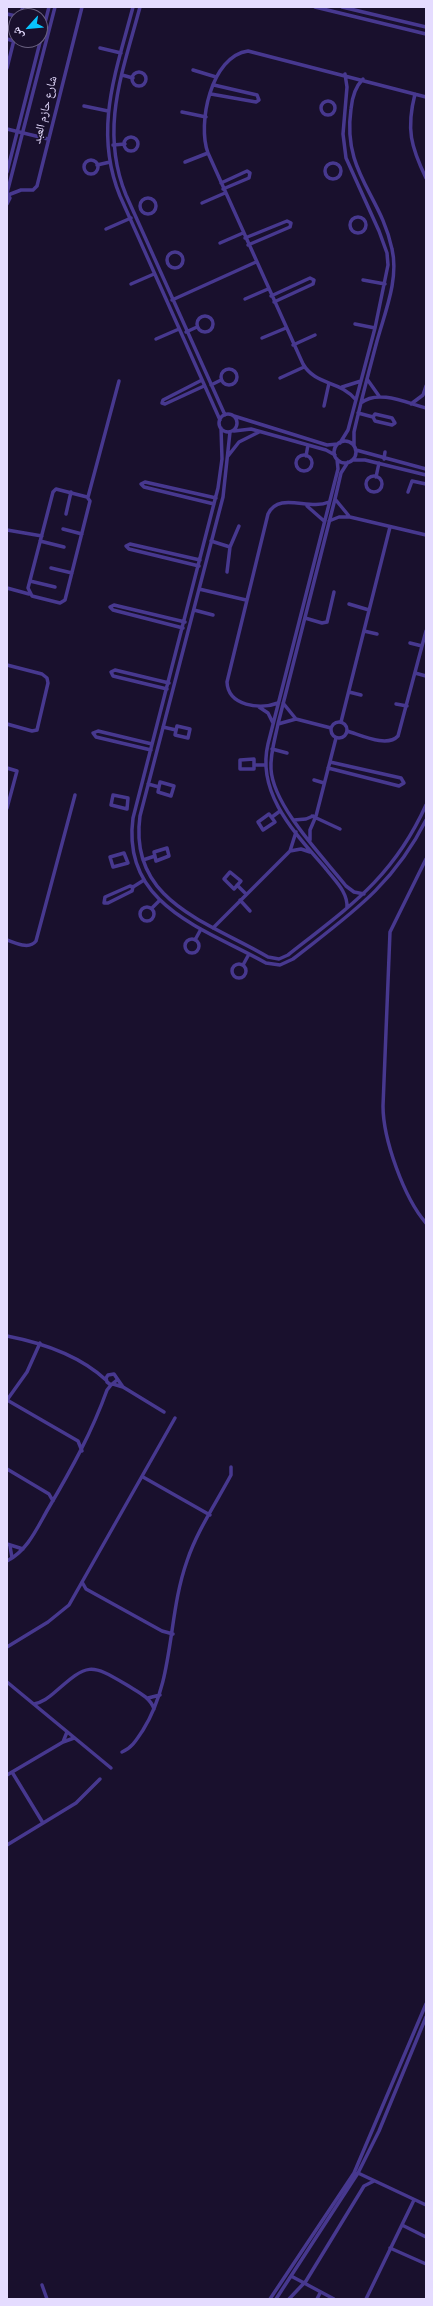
<!DOCTYPE html>
<html>
<head>
<meta charset="utf-8">
<style>
	body { margin:0 }
	#map { position:relative; width:433px; height:2306px; overflow:hidden; background:#19102d; font-family:Overpass,"Noto Naskh Arabic",sans-serif }
	canvas { display:block }
	.frame { position:absolute; inset:0; border:8px solid #e5dcff; pointer-events:none }
	.north { position:absolute; left:8px; top:8px; width:40px; height:40px; box-sizing:border-box; background:#19102d; border:1px solid #6b6281; border-radius:50%; rotate:243deg; font-size:11px; font-weight:700; line-height:16px; text-align:center; color:#e5dcff }
	.north::after { content:''; display:block; margin:auto; width:14px; height:18px; background:#08c5ff; clip-path:polygon(50% 0,100% 100%,50% 72%,0 100%) }
</style>
</head>
<body>
<div id="map">
<canvas width="433" height="2306"></canvas>
<div class="frame"></div>
<div class="north">ش</div>
</div>
<script>
const ctx = document.querySelector('canvas').getContext('2d');
ctx.lineJoin = 'round';
function strokePath(path, color, width, dash) { ctx.strokeStyle = color; ctx.lineWidth = width; ctx.lineCap = dash ? 'butt' : 'round'; ctx.setLineDash(dash || []); ctx.stroke(path); }
function drawText(font, color, halo, rows, align = 'center') {
  ctx.font = font + ' Overpass,"Noto Naskh Arabic",sans-serif'; ctx.lineWidth = 3.5; ctx.setLineDash([]); ctx.textBaseline = 'middle'; ctx.strokeStyle = halo; ctx.fillStyle = color; for (const [text, x, y, turn = 0] of rows) {
    ctx.save(); ctx.translate(x, y); ctx.rotate((+turn || 0) * Math.PI / 180); ctx.textAlign = isNaN(turn) ? turn : align; if (halo) ctx.strokeText(text, 0, 0); ctx.fillText(text, 0, 0); ctx.restore();
  }
}
const minor = new Path2D(`
	M133 7C116 72 93 130 120 196L220 420
	M140 7C123 71 99 129 126 195L225 415
	M315 7 426 34
	M342 7 426 27
	M7 14 16 16
	M20 16 23 7
	M7 39 14 41
	M100 48 121 53
	M7 68 16 32
	M193 70 216 77
	M132 79a7 7 0 1 1 14 0a7 7 0 1 1-14 0Z
	M122 75 133 78
	M211 94 256 102 259 100 257 95 214 85
	M415 94C406 129 411 147 426 178
	M321 108a7 7 0 1 1 14 0a7 7 0 1 1-14 0Z
	M84 106 108 111
	M182 112 206 117
	M7 129 48 139
	M124 144a7 7 0 1 1 14 0a7 7 0 1 1-14 0Z
	M113 145 125 144
	M84 167a7 7 0 1 1 14 0a7 7 0 1 1-14 0Z
	M185 162 208 153
	M325 171a8 8 0 1 1 16 0a8 8 0 1 1-16 0Z
	M97 165 110 162
	M7 172 49 7
	M221 183 247 171 250 173 249 178 223 189
	M7 193 55 7
	M7 194 10 198 7 204
	M8 195 21 190H33L37 186 82 7
	M140 206a8 8 0 1 1 16 0a8 8 0 1 1-16 0Z
	M202 203 225 193
	M350 225a8 8 0 1 1 16 0a8 8 0 1 1-16 0Z
	M106 229 131 218
	M245 238 287 221 291 223 290 227 248 245
	M220 243 243 233
	M167 260a8 8 0 1 1 16 0a8 8 0 1 1-16 0Z
	M363 280 385 284
	M131 284 154 274
	M271 296 310 278 314 280 313 284 274 302
	M245 299 268 289
	M172 300 256 262
	M197 324a8 8 0 1 1 16 0a8 8 0 1 1-16 0Z
	M355 324 375 328
	M186 332 197 327
	M262 338 286 328
	M156 339 179 329
	M293 345 315 335
	M221 377a8 8 0 1 1 16 0a8 8 0 1 1-16 0Z
	M280 378 304 367
	M367 379 379 396
	M202 380 163 400 162 403 165 404 204 386
	M211 385 221 380
	M342 387 361 381
	M356 400C340 380 316 386 303 364L208 153C197 124 211 56 248 51L426 97
	M361 403C378 389 407 403 426 408
	M411 404 423 395 426 386
	M324 406 329 383
	M358 413 373 417
	M219 423a9 9 0 1 1 18 0a9 9 0 1 1-18 0Z
	M375 414 392 418 395 423 392 425 375 421 373 417Z
	M234 416 327 445 338 444
	M221 428 222 459 218 488 133 818C121 906 206 929 266 963L280 965 293 959C349 915 393 886 426 820
	M234 431 251 429 326 450 335 455
	M230 432 223 497 140 816C128 902 209 922 268 957L279 959 288 955C349 907 393 878 426 805
	M334 452a11 11 0 1 1 22 0a11 11 0 1 1-22 0Z
	M340 443 348 430 375 328 388 265 387 253 379 231 346 158 343 134 347 87 345 74
	M354 445V432C361 401 369 371 377 341 385 312 399 279 392 249 381 195 342 172 351 109 352 98 355 87 363 79
	M356 450 426 469
	M296 463a8 8 0 1 1 16 0a8 8 0 1 1-16 0Z
	M228 456 239 442 259 432
	M306 456 308 445
	M337 459 338 469 268 744C256 794 296 834 326 869 335 881 348 892 347 908
	M384 459 385 452
	M352 460H365L426 475
	M348 462 341 473 335 499 278 724C275 739 270 754 271 769 273 806 323 857 346 886L354 892 364 894
	M366 484a8 8 0 1 1 16 0a8 8 0 1 1-16 0Z
	M376 477 379 463
	M56 489 87 497 90 501 65 600 60 603 32 596 28 588 53 492Z
	M408 492 412 481 426 484
	M88 497 119 381
	M335 499 349 516
	M214 504 144 487 141 484 145 482 216 498
	M307 506 324 521
	M66 514 71 492
	M329 521 339 517H350L426 535
	M63 529 82 534
	M7 530 42 536
	M40 541 64 547
	M211 541 230 547
	M199 566 129 549 126 546 130 544 200 560
	M51 568 72 573
	M227 572 230 547 239 526
	M30 581 55 587
	M7 588 29 594
	M199 589 246 600
	M349 604 369 610
	M194 610 213 615
	M305 618 322 623 327 622 334 592
	M183 628 113 610 110 607 114 605 185 622
	M364 631 377 634
	M410 643 422 646
	M7 665 42 674 47 678 48 683 37 730 32 731 7 724
	M415 673 426 676
	M167 689 113 676 111 672 115 670 169 683
	M349 692 361 695
	M278 703C260 710 228 706 227 682L268 514C279 491 309 511 329 502
	M283 703 296 719 331 728
	M396 704 407 706
	M259 707 268 713 273 723
	M331 730a8 8 0 1 1 16 0a8 8 0 1 1-16 0Z
	M341 722 390 527
	M278 724 296 719
	M177 726 190 729 188 738 175 735Z
	M163 727 176 730
	M347 731C361 735 387 748 398 736L426 631
	M272 749 287 753
	M151 750 96 737 93 733 98 731 152 744
	M254 759V769H240V760Z
	M254 765H265
	M7 768 17 771 7 808
	M328 768 399 786 404 783 401 778 330 762
	M314 780 324 783
	M160 782 174 786 171 796 158 792Z
	M148 784 159 787
	M113 795 128 798 127 809 111 805Z
	M269 814 275 822 263 830 258 822Z
	M312 816 340 829
	M272 817 280 811
	M294 820 306 819 313 816
	M310 840V830L316 816 336 738
	M167 848 169 856 156 861 154 852Z
	M290 851 301 849 310 852
	M124 853 128 863 113 867 110 857Z
	M426 859 390 932 383 1106C383 1139 404 1198 426 1223
	M143 860 155 856
	M230 872 241 881 234 889 224 879Z
	M237 885 246 894
	M130 886 133 887 132 891 108 903H104L105 897Z
	M133 887 144 880
	M240 900 250 911
	M140 914a7 7 0 1 1 14 0a7 7 0 1 1-14 0Z
	M152 908 159 901
	M213 928 290 851 296 832
	M185 946a7 7 0 1 1 14 0a7 7 0 1 1-14 0Z
	M7 940C16 943 29 950 36 941L75 795
	M195 940 201 929
	M232 971a7 7 0 1 1 14 0a7 7 0 1 1-14 0Z
	M243 965 249 954
	M7 1336C43 1343 79 1355 106 1380
	M117 1380 111 1385 107 1382 106 1378 108 1375 114 1374 123 1387
	M113 1384 123 1387 164 1412
	M7 1400 78 1441 82 1451
	M7 1400 27 1372 40 1343
	M7 1469 49 1494 53 1501
	M143 1477 210 1515
	M7 1544 23 1549
	M10 1546 12 1558
	M7 1561C28 1550 37 1528 48 1509 71 1470 92 1432 107 1390L111 1385
	M82 1582 86 1589 162 1631 173 1634
	M7 1647 48 1622 69 1605 175 1418
	M7 1682 111 1768
	M148 1698 160 1695
	M34 1704C43 1702 48 1698 55 1692 88 1663 90 1663 127 1685 138 1692 150 1697 154 1709
	M63 1742 67 1732
	M122 1752C132 1748 137 1739 143 1730 175 1679 167 1617 187 1561 197 1531 216 1503 231 1475V1467
	M12 1772 43 1823
	M7 1775 63 1742 74 1738
	M7 1845 76 1803 100 1779
	M358 2173 426 2205
	M402 2225 426 2237
	M390 2248 426 2264
	M291 2276 334 2299
	M42 2285 47 2299
	M270 2299 354 2173 426 2004
	M276 2299 358 2173 379 2131 426 2017
	M289 2299 306 2281 364 2186 374 2181
	M317 2299 320 2293
	M366 2299 414 2200`);
const streetNames = [
	["شارع حازم العبد",46,110,-76]
];
strokePath(minor, '#47388f', 3.5);
drawText('12px', '#e5dcff', '#19102d', streetNames);
</script>
</body>
</html>
